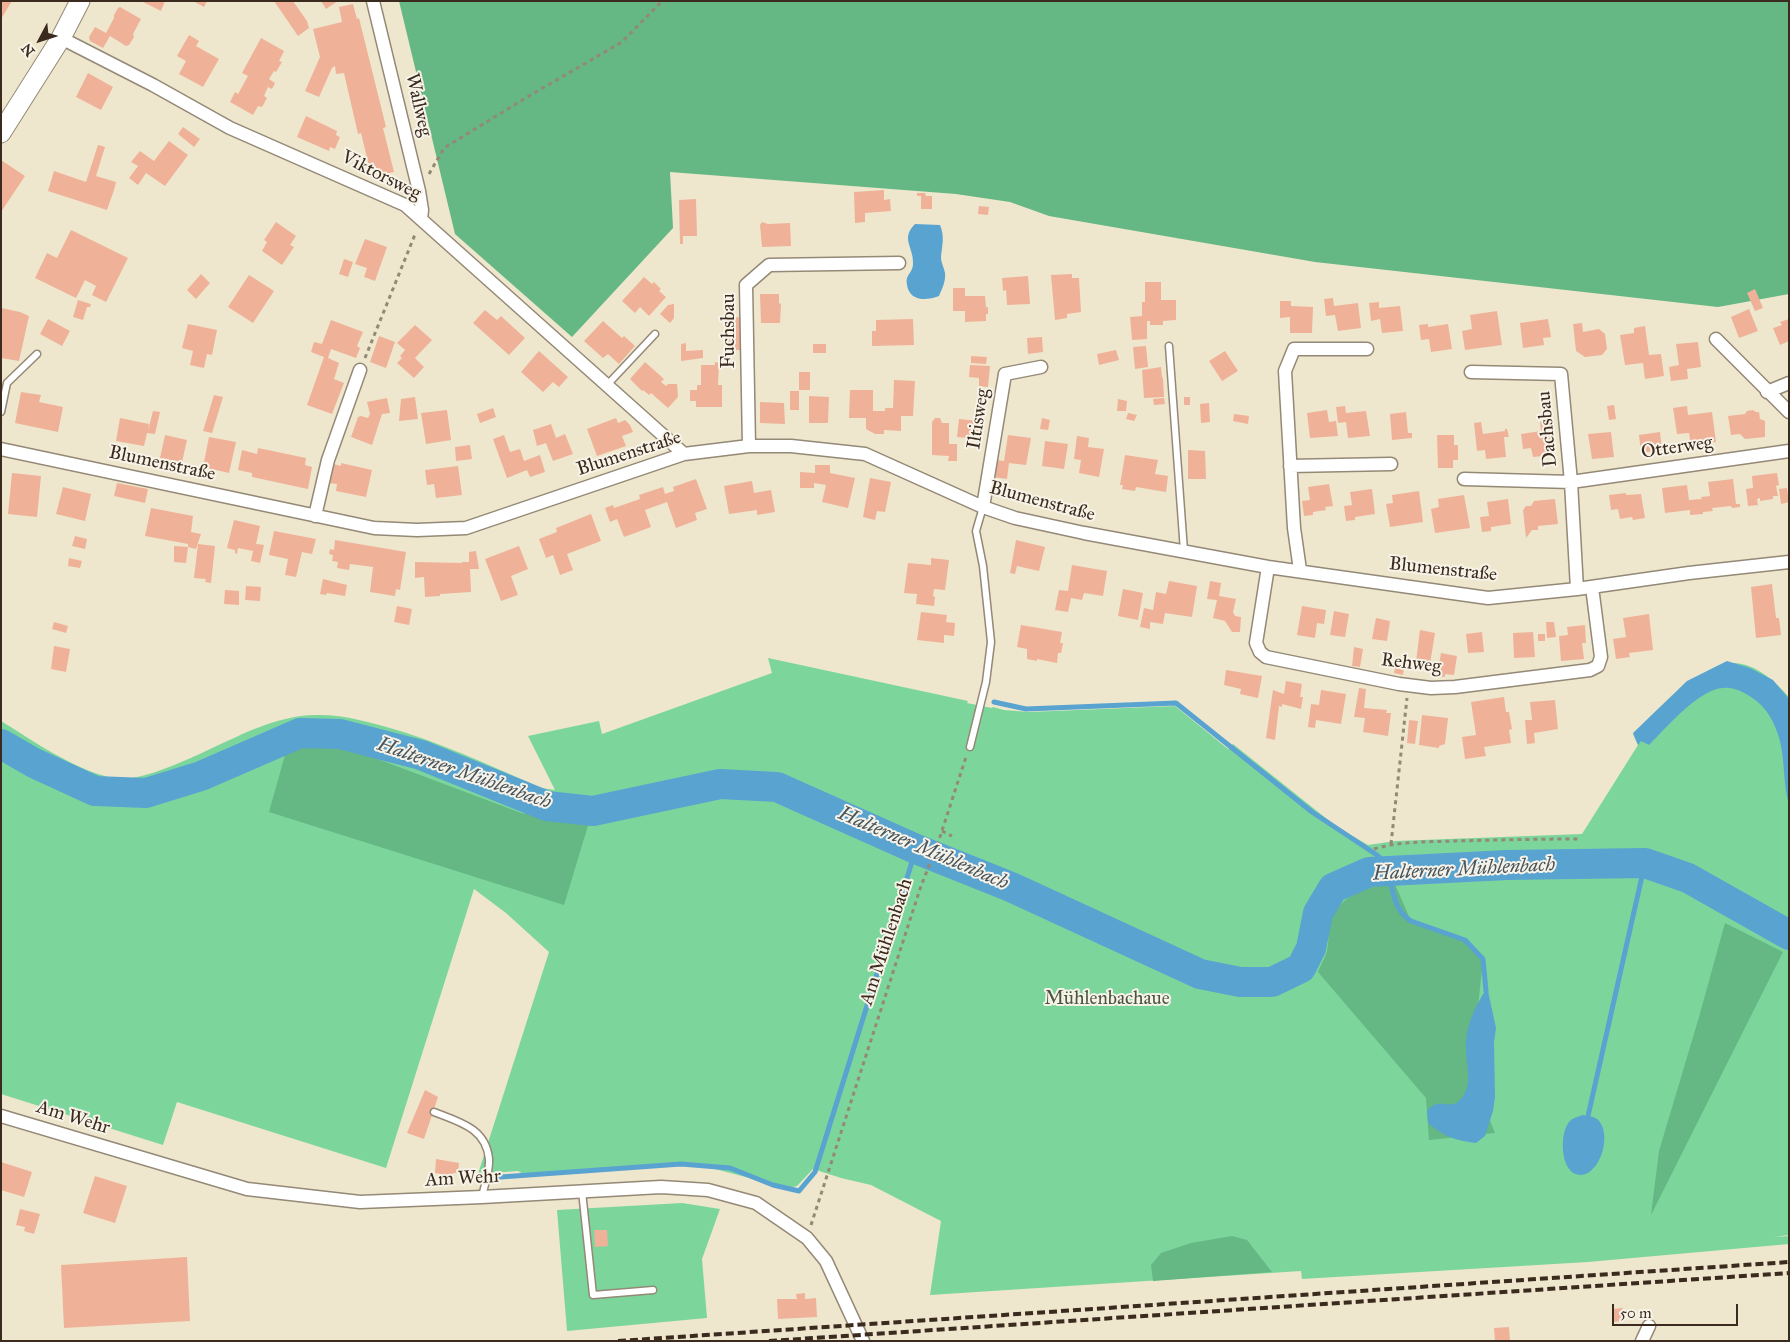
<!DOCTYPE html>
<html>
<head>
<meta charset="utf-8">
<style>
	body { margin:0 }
	#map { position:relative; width:1790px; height:1342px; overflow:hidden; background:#eee7cd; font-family:"IM FELL Great Primer",serif }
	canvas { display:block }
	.frame { position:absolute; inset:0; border:2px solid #3b2a1e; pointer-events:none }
	.north { position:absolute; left:15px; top:15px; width:50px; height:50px; -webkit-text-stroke:4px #f7f3e8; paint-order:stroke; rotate:230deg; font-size:14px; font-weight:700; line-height:20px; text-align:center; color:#3b2a1e }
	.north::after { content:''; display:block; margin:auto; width:18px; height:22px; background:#3b2a1e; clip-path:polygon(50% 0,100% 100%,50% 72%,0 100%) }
	.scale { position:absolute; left:1612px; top:1304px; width:126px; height:22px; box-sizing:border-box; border:2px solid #3b2a1e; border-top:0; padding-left:6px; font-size:15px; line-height:18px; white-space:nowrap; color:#3b2a1e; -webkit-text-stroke:4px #f7f3e8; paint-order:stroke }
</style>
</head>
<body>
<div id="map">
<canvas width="1790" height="1342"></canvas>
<div class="frame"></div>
<div class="north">N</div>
<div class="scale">50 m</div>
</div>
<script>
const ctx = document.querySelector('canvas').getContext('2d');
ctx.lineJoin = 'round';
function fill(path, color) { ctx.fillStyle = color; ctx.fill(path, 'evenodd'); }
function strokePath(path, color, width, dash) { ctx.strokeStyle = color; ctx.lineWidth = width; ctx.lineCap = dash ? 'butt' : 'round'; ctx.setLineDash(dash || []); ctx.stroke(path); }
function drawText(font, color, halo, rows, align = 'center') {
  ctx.font = font + ' "IM FELL Great Primer",serif'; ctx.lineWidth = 4; ctx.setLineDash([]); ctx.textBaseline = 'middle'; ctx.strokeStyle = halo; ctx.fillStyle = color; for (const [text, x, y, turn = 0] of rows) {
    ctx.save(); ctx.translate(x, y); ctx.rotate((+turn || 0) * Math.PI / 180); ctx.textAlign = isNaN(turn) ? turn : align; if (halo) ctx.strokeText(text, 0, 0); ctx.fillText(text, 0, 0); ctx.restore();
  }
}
const green = new Path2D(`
	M768 658 968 701 967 703 992 708 993 707 1004 710 1029 712 1175 706 1228 749 1233 744 1337 827 1368 845 1395 841 1582 834 1638 745 1633 734C1653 714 1705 660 1735 663 1756 664 1776 682 1789 697V1235L1774 1237 1789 1236V1244L1588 1262 1302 1279 1301 1271 930 1295 941 1221 871 1185 841 1178 813 1169 797 1186 788 1188 711 1168 677 1165 525 1175 518 1171 478 1174 549 952 506 913 474 889 386 1168 177 1102 163 1145 1 1094V721C35 742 73 769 112 778 146 786 222 741 257 728 275 721 296 715 316 715 339 714 361 720 383 726 438 741 489 765 541 788L555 790 528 736 599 721 602 734 772 673Z
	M682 1203 720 1209 702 1259 707 1318 567 1331 557 1210Z`);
const forest = new Path2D(`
	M399 1H1789V294L1718 307 1315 262 1049 216 1010 202 956 194 670 172 673 228 572 337 455 234Z
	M302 744 341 748 375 758 521 813 563 819H590L564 905 269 812 287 748Z
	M1394 882 1411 921 1464 940 1483 959 1476 1026 1475 1084 1495 1133 1429 1140 1426 1098 1318 972C1320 966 1324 960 1326 954 1329 945 1328 934 1330 924 1337 895 1368 887 1394 882Z
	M1725 923 1783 952 1651 1215 1659 1151 1699 1017Z
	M1232 1236 1247 1240 1272 1272 1153 1281 1151 1265 1161 1253 1191 1243Z`);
const water = new Path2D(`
	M915 224 940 225C945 237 942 245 941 257 941 263 944 267 945 273 946 281 942 289 939 296 928 300 913 302 908 289 907 286 906 281 907 278 909 273 913 270 913 264 914 247 900 239 915 224Z
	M1727 661 1750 668 1773 680 1789 699V805C1783 784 1785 761 1780 741 1775 723 1767 707 1751 697 1743 692 1734 687 1723 688 1699 689 1666 728 1649 745L1641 741 1638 745 1633 733 1687 681Z
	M1485 991H1488L1496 1028 1494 1042 1495 1097 1493 1111 1485 1136 1476 1143C1456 1141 1443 1136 1428 1123L1427 1110C1430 1108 1433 1105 1437 1104 1444 1103 1453 1107 1459 1101 1476 1086 1464 1060 1466 1041 1468 1022 1475 1007 1485 991Z
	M1582 1115C1587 1116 1593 1116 1597 1119 1613 1132 1601 1175 1580 1175 1560 1174 1559 1134 1569 1122 1572 1118 1578 1117 1582 1115Z`);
const stream = new Path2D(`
	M994 702 1026 709 1176 703 1312 812 1377 855 1395 871
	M1389 871C1392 889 1394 911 1411 921L1465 940 1483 959 1486 991
	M1588 1116 1645 863
	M478 1178H485
	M487 1178 681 1164 730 1168 773 1185 799 1191 815 1172 916 849`);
const river = new Path2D(`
	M1 744 34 763 95 791 146 793 201 776 300 733 340 734 421 755 547 806 593 811 720 784 777 787 916 849 1011 887 1200 974 1240 982H1272L1301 968 1311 948 1318 913 1333 888 1369 872 1507 865 1645 863 1688 878 1789 935`);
const building = new Path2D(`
	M1 1H12L1 19Z
	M141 1H165L161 11Z
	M193 1H207L204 7Z
	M274 1H293L307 21 309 28 298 36Z
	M321 1H338L326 9Z
	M353 4 357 19 359 18 386 127 383 128 394 172 379 175 377 168 370 170 361 133 358 134 344 73 336 74 335 66 332 68 319 97 305 91 320 57 313 29 342 22 339 7Z
	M120 7 141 19 133 34 134 37 129 45 126 46 110 36 103 48 90 41 89 37 95 27 106 33 114 18V15L118 8Z
	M189 35 199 41 196 46 219 59 203 87 179 74 186 61 177 56Z
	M261 38 284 51 279 61 282 62 276 72 274 71 269 79 275 83 272 89 268 87 264 96 267 98 262 107 258 106 253 115 230 102 235 92 238 94 248 76 242 73Z
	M88 73 113 87 101 110 76 97Z
	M306 116 337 131 336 135 340 137 335 149 330 147 329 151 297 137Z
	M183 127 200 139 194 147 178 134Z
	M169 141 188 155 165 186 146 173 138 185 129 178 138 166 131 162 140 151 154 161Z
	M98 145 105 147 96 176 116 182 114 190 97 185 114 190 107 210 48 191 54 171 86 182Z
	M1 160 25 176 1 212Z
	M884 190V200L890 199 891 211 865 213V222L855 223 854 192Z
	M917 193H925L926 196H932V209H921V196H917Z
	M696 199 697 236H683V244H680L679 200Z
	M979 206 989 207 988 215 978 214Z
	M276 222 296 236 290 245 294 247 282 265 262 251 267 242 264 240Z
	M762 222 768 224 790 223 791 246 762 247 760 225Z
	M71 230 128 258 106 302 92 295 96 286 85 280 76 298 35 278 47 253 57 258Z
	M365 239 387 247 375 281 364 277 367 268 355 264Z
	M344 259 353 262 348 277 339 274Z
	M201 274 210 283 196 299 187 290Z
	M1072 274V278H1079L1081 312 1067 314V318L1055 320 1051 275Z
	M249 275 274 291 253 323 228 307Z
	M1028 276 1030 304 1007 305 1006 290 1003 291 1002 278Z
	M644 277 652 284 654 282 661 289 659 291 666 297 649 316 640 307 635 313 622 301Z
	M1145 282H1161V300H1176V320L1163 321V325H1150V321H1147V339L1132 340 1130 317 1142 316V302H1145Z
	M953 288H965V296H985L986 307H988V314H986V321L965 322V311H953Z
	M1755 289 1763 308 1755 311 1747 293Z
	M760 294H779V303L781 304 780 323H761Z
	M1333 298 1334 306 1358 303 1361 328 1338 331 1335 315 1326 316 1324 299Z
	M78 300 91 304 90 307H87L83 320 73 317Z
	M1280 301H1291V306L1313 307 1312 333H1290V317L1280 318Z
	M1379 302V308L1400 306 1403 331 1382 333 1380 319 1371 321 1369 303Z
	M674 304V318L670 323 660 314 668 305Z
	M1 308 20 312 29 316 19 361 1 358Z
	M1749 309 1758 331 1739 338 1731 317Z
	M485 310 497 320 501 316 525 338 509 355 473 323Z
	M1497 311 1502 345 1465 350 1462 331 1472 329 1470 315Z
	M741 317 743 350H727L725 318Z
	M48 319 70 331 62 346 40 334Z
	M913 319 914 345 872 346V331H876V320Z
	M1548 319 1551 337 1543 338 1544 345 1523 348 1520 323Z
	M1789 319V341L1780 345 1773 328 1782 325 1780 322Z
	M331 320 363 332 357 346 360 348 356 358 331 349 328 358 339 363 334 379 344 383 332 414 307 405 324 357 311 352 314 342 322 344Z
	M603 321 622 338 624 336 635 346 619 364 608 354 603 358 584 341Z
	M1582 323 1583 332 1599 329 1605 334 1607 349 1602 355 1585 357 1576 351 1573 324Z
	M188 324 217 330 212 355 207 354 204 368 190 365 193 351 182 348Z
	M1428 324V327L1448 324 1452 349 1431 352 1429 339 1421 340 1419 325Z
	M415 325 432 340 415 358 424 367 414 378 397 363 402 358 400 356 405 350 397 343Z
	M1645 326 1649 355 1661 354 1664 376 1645 379 1643 363 1625 365 1620 335 1634 333V328Z
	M379 336 395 342 386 368 370 362Z
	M1042 337 1043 352 1028 354 1027 338Z
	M1698 342 1701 367 1687 369 1688 379 1671 381 1669 367 1679 365 1676 344Z
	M686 343V351L703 350V358L681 361V344Z
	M813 344H826V353H813Z
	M1146 346 1148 367 1135 369 1133 347Z
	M1116 350 1119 360 1099 365 1097 354Z
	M539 351 568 377 559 387 553 382 543 392 521 372Z
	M1225 351 1238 371 1222 381 1209 361Z
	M971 356 987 357 986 364 971 363Z
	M645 362 664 379 661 382 666 386 668 384H677L678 397 668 408 651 393 649 395 643 390 642 391 630 379Z
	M715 362 719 363 718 385H722V407H696V401H690V390H697V385H701V365H715Z
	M970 365 990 366 988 387 979 386V378L969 377Z
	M1161 367 1162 377 1163 378 1164 397 1144 398 1142 370Z
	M799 372H810V390H799Z
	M894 380 915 381 913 416H901V431L884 430V434H875L866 429V418H849L850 390H873V411H885V408H893Z
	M790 391H799V410H790Z
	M21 392 41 395 39 402 63 407 58 432 15 423Z
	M214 395 223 397 212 433 203 431Z
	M809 396 829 397 828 423H809Z
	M415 397 418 419 399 421 401 399Z
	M1184 397H1190V405H1184Z
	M387 398 390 413 382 414 372 445 351 437 358 417 361 416 368 418 370 414 367 402Z
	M1164 398 1165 404 1154 405 1153 399Z
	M1118 399 1127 401 1126 411H1117Z
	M760 402 784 403 785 424 760 423Z
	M1209 403 1210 422 1201 423 1200 404Z
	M1614 405 1616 419 1609 420 1607 406Z
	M1345 406 1346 413 1366 411 1370 436 1348 438 1346 422 1338 423 1336 407Z
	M1687 406 1688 415 1712 412 1716 442 1691 446 1689 433 1677 434 1673 408Z
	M493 408 496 417 480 423 477 414Z
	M447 410 451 440 426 444 421 413Z
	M1327 410 1329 422 1336 421 1338 436 1310 438 1307 413Z
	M1753 410 1756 412H1759L1760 419 1765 421V437L1745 439 1740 434 1731 435 1728 416 1745 414 1747 411Z
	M153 411 160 412 155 434 147 433 144 446 116 441 120 418 149 424 148 431Z
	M1406 412 1408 433H1412V438L1392 440 1390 414Z
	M1128 413 1137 415 1134 421 1126 419Z
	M1234 414 1249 416 1248 424 1233 421Z
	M616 418 618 423 625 420 630 425 633 432 622 436 626 446 597 456 587 429Z
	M935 418H940L942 423H949V444H957V461H948L949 456 932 455V422Z
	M1042 418 1050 420 1048 430 1040 429Z
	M959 419 980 421 979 439 957 437Z
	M1549 421 1552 423 1553 431 1550 433 1553 455 1533 457 1531 448 1523 449 1521 434 1541 431 1540 422Z
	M1481 422 1483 434 1505 431V429H1507L1509 437H1504L1506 457 1486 459 1485 450 1477 451 1474 423Z
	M551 424 556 438 565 434 573 454 553 461 546 443 537 446 533 430Z
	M1611 432 1614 457 1592 459 1588 434Z
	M1660 432 1662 450 1641 453 1639 435Z
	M165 435 187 440 182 462 160 458Z
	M504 435 510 452 520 449 524 461 540 455 545 472 530 477 527 470 507 478 493 439Z
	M1008 435 1031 438 1026 465 1009 463 1007 479 993 477 996 460 1004 461Z
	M1437 435H1454V445H1458V460H1453V468H1438Z
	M1077 436 1089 438 1088 447 1104 449 1099 477 1079 473 1081 460 1074 459Z
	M209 437 236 442 229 473 203 467Z
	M1045 441 1068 444 1064 469 1042 466Z
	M470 445 472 459 456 461 455 447Z
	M258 448 306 458 305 465 312 467 308 489 252 477V473L238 470 242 450 257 454Z
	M1188 450 1205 451 1206 479H1188Z
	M1125 455 1158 460 1155 474 1168 476 1166 492 1136 487 1135 491 1122 489 1123 485H1120Z
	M341 463 372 470 366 497 336 491 337 484 329 483 333 464 341 466Z
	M815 465H830V473L855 478 848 508 822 502 826 485 814 483V488H800V472L815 473Z
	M458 466 462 495 436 498 434 484 427 485 425 470Z
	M12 473 41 476 37 517 8 514Z
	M1777 473 1779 485 1776 486 1778 496H1773V499L1760 501V498L1757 499 1758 505 1748 506 1746 489 1753 488 1752 476Z
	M870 478 891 482 885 512 877 511 875 520 863 517Z
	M696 479 707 509 695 513 697 520 676 528 667 502 645 510 651 527 624 537 617 519 610 522 605 508 613 505 614 508 640 499 639 495 663 487 665 494 674 491 673 487Z
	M1733 479 1736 504H1740V507L1732 508 1731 506 1712 508 1713 511 1703 512V514L1690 515V510L1665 513 1662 488 1687 485 1689 500 1702 499 1701 497 1710 496 1708 482Z
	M752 481 754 493 771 490 775 512 757 515V510L729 514 724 486Z
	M117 483 148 489 145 503 114 496Z
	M1329 484 1333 506 1325 507 1326 510 1313 512V515L1304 516 1302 501 1310 500 1308 487Z
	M63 487 91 494 85 521 56 514Z
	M1787 488 1789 502 1781 504 1779 489Z
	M1372 489 1375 514 1355 517V520L1346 521 1344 506 1352 505 1350 492Z
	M1419 491 1423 522 1390 527 1386 504 1393 503 1392 495Z
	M1626 493V495L1641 494 1645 518 1633 520 1632 517 1620 519 1618 509 1611 510 1609 495Z
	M1464 495 1470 528 1435 533 1431 509 1439 507 1438 499Z
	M1508 499 1511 524 1491 527V531L1482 532 1480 517 1489 516 1487 502Z
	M1555 499 1558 524 1538 526V530H1532L1526 538 1523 510 1526 506H1531L1534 501Z
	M151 508 193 516 191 532 201 534 196 549 188 547V544L145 536Z
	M591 514 601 541 567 554 573 570 560 575 553 555 546 558 539 539 557 532 556 528Z
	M234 520 260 526 256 544 264 545 260 563 251 561 253 551 238 548 237 554 235 553V550L227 548Z
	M274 531 316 539 312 554 302 552 296 577 285 575 288 559 269 555Z
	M75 536 87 539 85 549 72 546Z
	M335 540 406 552 400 590 396 589 395 596 370 592 373 567 350 564 349 570 337 568 338 562 332 561 333 555 329 554 330 549 334 550Z
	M1016 540 1045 547 1039 571 1017 566 1015 574 1010 573Z
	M198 544 215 546 211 583 205 582 206 579 194 578Z
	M174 546 188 547 186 563 174 562Z
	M519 546 528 569 511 576 518 595 501 601 485 559Z
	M476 551 479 569H470L471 592 440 594V596L425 597 424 577 415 578V562L462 563V562H469V552Z
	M69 558 82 561 80 568 68 566Z
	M931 558 949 560 945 590 934 589 933 596 935 597 934 606 916 604 917 594 904 593 908 563 931 565Z
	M1072 565 1107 571 1103 596 1084 593 1082 600 1071 598 1068 612 1055 610 1059 590 1068 591Z
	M323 579 347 585 345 596 327 593 326 595 320 594Z
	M1169 581 1197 586 1192 617 1165 613 1163 624 1150 622V629L1140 627 1144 608 1153 610 1156 592 1166 594Z
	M1210 581 1221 583 1219 596 1236 599 1233 612 1235 616 1241 617 1240 632H1232L1225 621 1213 618 1217 600 1207 599Z
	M1772 584 1776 618H1779L1781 635 1756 638 1751 587Z
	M246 586 261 587 260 601 245 600Z
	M1123 589 1143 593 1138 620 1118 616Z
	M225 590 239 591V605L224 604Z
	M397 606 412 609 409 625 394 622Z
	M1302 606 1326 610 1324 624 1317 623 1315 638 1297 635Z
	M1334 611 1349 614 1345 637 1330 635Z
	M921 612 947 615 946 622 955 623 954 636 944 635V643L917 640Z
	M1649 614 1653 650 1629 653 1630 657 1616 659 1613 639 1626 637 1623 618Z
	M1376 618 1390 621 1387 641 1372 639Z
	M54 622 68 626 66 633 52 629Z
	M1546 622H1554L1556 637 1547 638Z
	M1021 625 1062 632 1060 643H1063L1061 653H1058L1057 663 1037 659V661L1027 659V649L1017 647Z
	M1585 625 1586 643H1582L1584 659 1561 661 1559 636 1568 635 1567 627Z
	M1420 630 1435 633 1430 664 1416 662Z
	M1482 632 1484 652 1468 653 1466 634Z
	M1533 632 1535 657 1514 658 1513 633Z
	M1538 634H1545V641H1538Z
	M54 646 70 649 66 672 51 669Z
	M1354 647 1363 649 1360 667 1352 666Z
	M1441 653 1457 656 1454 675 1445 674V677L1437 676Z
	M1397 657 1405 659 1403 675 1394 673Z
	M1226 670 1262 676 1258 698 1240 694 1241 689 1224 685Z
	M1286 681 1302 684 1300 697H1303L1301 709 1282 704V707L1279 706 1275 740 1266 738 1273 690 1284 694Z
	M1359 688 1366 689 1364 708 1387 710 1386 713H1391L1388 736 1363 732 1365 718 1354 717Z
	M1321 690 1346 694 1341 724 1316 720 1315 728 1308 727 1311 704 1319 705Z
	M1504 697 1506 712H1509L1512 729 1509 730 1511 743 1484 747 1486 756 1465 759 1462 737 1476 735 1471 702Z
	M1555 700 1558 729 1534 733 1535 743 1527 744 1525 720H1532L1530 702Z
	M1422 715 1448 718 1445 744 1439 746V748L1419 745Z
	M1409 720 1418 721 1415 744 1407 743Z
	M425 1090 438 1097 424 1139 407 1133Z
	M436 1159 459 1163 458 1173H453L452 1179 440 1177 441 1174 435 1173Z
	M1 1162 32 1172 24 1197 1 1190Z
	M95 1176 127 1186 115 1223 83 1213Z
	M20 1209 40 1214 34 1234 24 1231 25 1227 16 1225Z
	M594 1230H607L608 1246 595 1247Z
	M187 1257 190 1321 64 1328 61 1265Z
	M805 1293V1299L816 1298 817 1317 778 1319 777 1299H797L796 1294Z
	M1623 1308 1624 1321 1612 1322V1309Z
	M1509 1327 1510 1340 1495 1341 1494 1328Z`);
const path = new Path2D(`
	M429 174 444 148 529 96 622 42 662 1
	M365 358 416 232
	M942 831 952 836
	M1391 844 1407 698
	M1374 849C1401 841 1428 842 1455 841 1496 840 1538 839 1579 839
	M811 1225 921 886 938 843 966 757`);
const lane = new Path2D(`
	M1169 346 1184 551
	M608 384 655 334
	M1 412 7 383 37 354
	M970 747 986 682 991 642 983 566 976 531 983 507
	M434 1112C459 1122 486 1128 489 1159 490 1171 484 1186 482 1197
	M582 1191 593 1295 653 1290`);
const street = new Path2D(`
	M373 1 419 191 422 210 421 219
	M61 38 153 85 230 128 405 205 684 454
	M1716 339 1789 412
	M1471 372 1561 374 1571 482 1577 589
	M1767 392 1789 383
	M749 446 746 285 769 265 899 263
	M1 449 374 528 417 530 466 528 684 454 749 446H791L865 454 983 507 1015 518 1084 533 1268 567 1488 598 1577 589 1689 573 1789 562
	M1290 466 1391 464
	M1464 479 1571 482 1789 451
	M983 507 1005 374 1041 367
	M315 516 328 460 360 370
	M1268 567 1256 643 1260 652 1266 657 1399 684 1431 688 1455 687 1590 670 1598 666 1601 657 1592 587
	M1300 570 1294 528 1285 371 1294 349H1367
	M1 1116 247 1189 360 1202 482 1197 661 1187 708 1190 756 1203 807 1238 826 1261 863 1341
	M1642 1341 1649 1326`);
const secondary = new Path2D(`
	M1 133 61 38 80 1`);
const rail = new Path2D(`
	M618 1341 1789 1262
	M769 1341 1789 1273`);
const streetNames = [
	["Wallweg",418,105,77],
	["Viktorsweg",381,176,27],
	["Fuchsbau",729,331,-90],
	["Iltisweg",979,419,-81],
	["Dachsbau",1548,429,-95],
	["Otterweg",1677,448,-8],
	["Blumenstraße",629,454,-18],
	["Blumenstraße",162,464,12],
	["Blumenstraße",1042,502,15],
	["Blumenstraße",1443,570,6],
	["Rehweg",1411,664,7],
	["Am Mühlenbach",887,942,-72],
	["Am Wehr",73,1118,17],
	["Am Wehr",463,1179,-3]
];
const parkNames = [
	["Mühlenbachaue",1107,999]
];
const waterNames = [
	["Halterner Mühlenbach",464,774,19],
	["Halterner Mühlenbach",923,849,23],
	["Halterner Mühlenbach",1464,870,-3]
];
fill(green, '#7cd69c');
fill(forest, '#65b784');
fill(water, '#59a3d1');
strokePath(stream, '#59a3d1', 5);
strokePath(river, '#59a3d1', 30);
fill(building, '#efb298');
strokePath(lane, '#948876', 9);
strokePath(street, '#948876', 15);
strokePath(secondary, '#948876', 21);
strokePath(path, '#948876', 3, [4, 4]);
strokePath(lane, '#fff', 6);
strokePath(street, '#fff', 12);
strokePath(secondary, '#fff', 19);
strokePath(rail, '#3b2a1e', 4, [8, 4]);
drawText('19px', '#3b2a1e', '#f7f3e8', streetNames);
drawText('19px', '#4b553e', '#f7f3e8', parkNames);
drawText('italic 20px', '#46545d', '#f7f3e8', waterNames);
</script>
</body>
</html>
